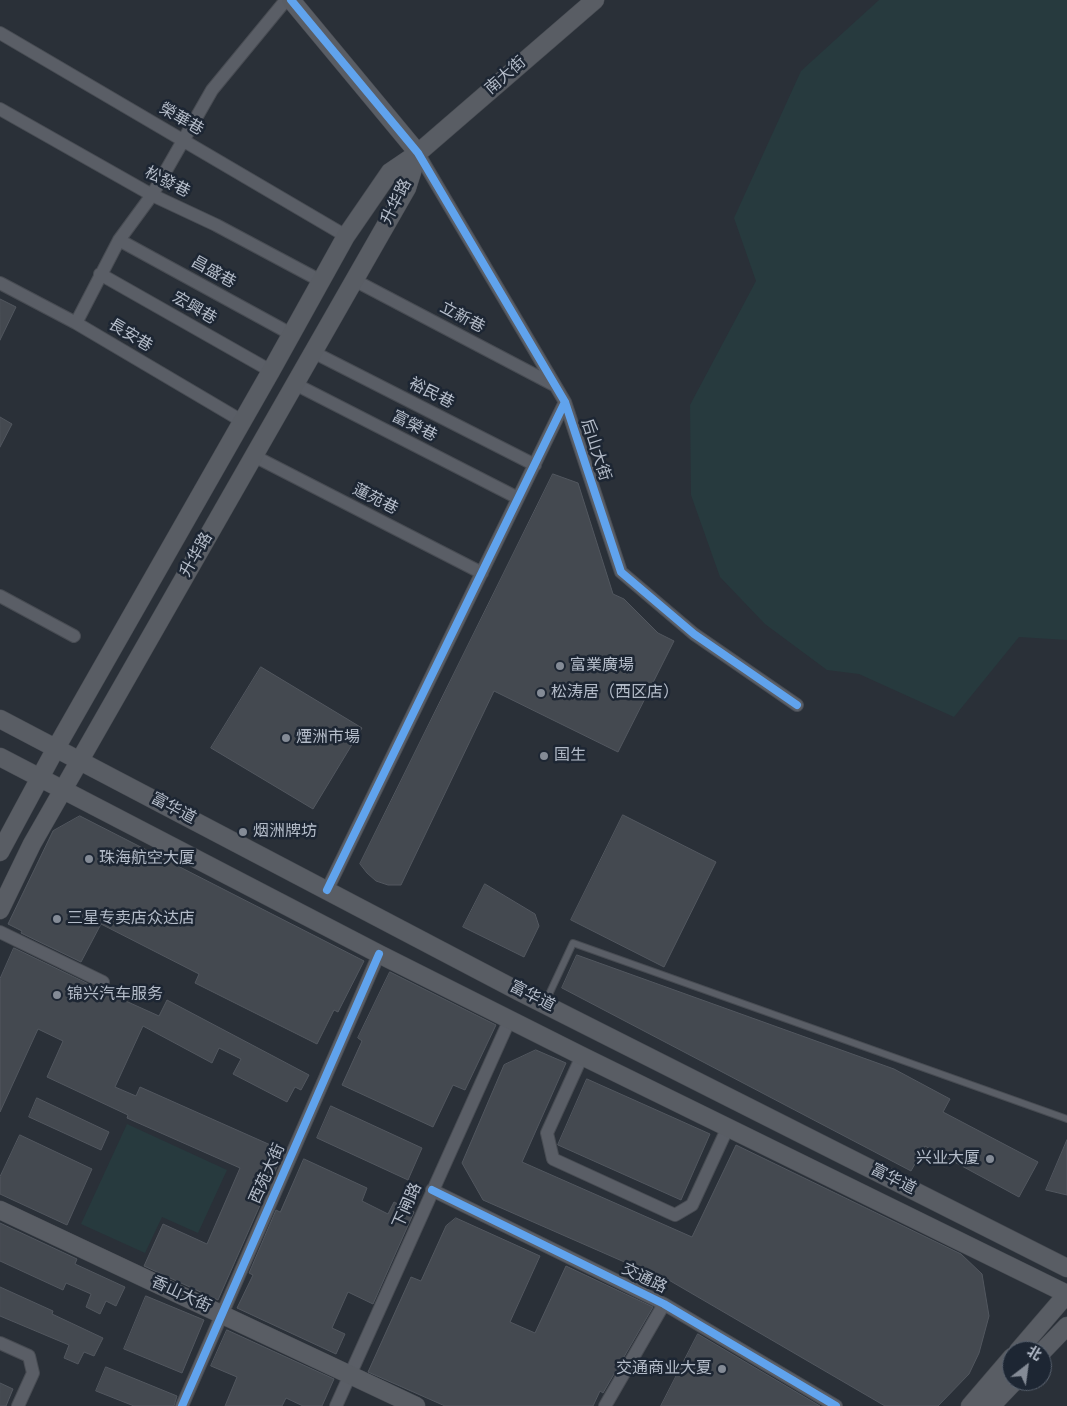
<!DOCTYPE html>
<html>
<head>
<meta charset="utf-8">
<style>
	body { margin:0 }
	#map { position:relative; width:1067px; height:1406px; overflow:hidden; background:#2a3038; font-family:"Nunito Sans","Noto Sans SC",sans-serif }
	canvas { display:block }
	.north { position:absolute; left:1002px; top:1341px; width:50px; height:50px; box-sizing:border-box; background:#1d2633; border:1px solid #59626f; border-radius:50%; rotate:30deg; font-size:14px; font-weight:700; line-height:20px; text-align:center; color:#b4bcc9 }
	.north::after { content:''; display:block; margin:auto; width:18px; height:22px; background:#848b96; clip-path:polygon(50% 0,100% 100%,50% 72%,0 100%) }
</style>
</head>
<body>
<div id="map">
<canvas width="1067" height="1406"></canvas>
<div class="north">北</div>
</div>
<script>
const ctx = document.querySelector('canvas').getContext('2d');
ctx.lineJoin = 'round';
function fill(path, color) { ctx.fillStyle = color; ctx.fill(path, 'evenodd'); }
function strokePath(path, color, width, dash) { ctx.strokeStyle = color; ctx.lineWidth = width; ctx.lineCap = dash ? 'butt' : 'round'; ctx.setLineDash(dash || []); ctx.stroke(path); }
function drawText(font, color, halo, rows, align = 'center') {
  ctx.font = font + ' "Nunito Sans","Noto Sans SC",sans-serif'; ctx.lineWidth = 5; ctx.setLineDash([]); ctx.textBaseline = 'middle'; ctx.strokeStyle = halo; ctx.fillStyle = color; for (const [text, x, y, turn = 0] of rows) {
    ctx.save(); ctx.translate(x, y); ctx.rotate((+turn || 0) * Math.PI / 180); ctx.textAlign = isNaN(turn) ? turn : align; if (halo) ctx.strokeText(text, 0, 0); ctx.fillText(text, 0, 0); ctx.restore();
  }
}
const green = new Path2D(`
	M879 0H1067V640L1019 637 954 717 859 674 827 670 765 624 720 577 691 495 690 405 756 281 734 218 801 71Z
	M127 1124 227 1170 198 1233 162 1217 145 1253 81 1224Z`);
const building = new Path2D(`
	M0 299 16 307 0 340Z
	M0 417 12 424 0 447Z
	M553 474 578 483 613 594 624 599 658 633 674 641 618 752 494 691 401 885H388L376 881 367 873 360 864Z
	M261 667 362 728 313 809 211 748Z
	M623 815 716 862 664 967 571 920Z
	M80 816 364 961 338 1012 334 1010 317 1044 195 983 199 974 101 924 81 962 21 933 22 931 8 924 53 831Z
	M485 884 535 914 539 926 524 957 463 927Z
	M14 948 99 989 159 1016 167 1000 309 1075 301 1090 295 1087 287 1102 233 1074 241 1059 219 1048 212 1063 143 1026 115 1087 136 1096 140 1087 284 1151 218 1300 144 1266 163 1224 207 1244 240 1168 127 1118 128 1115 47 1077 63 1041 38 1029 0 1112V979Z
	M577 955 894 1069 950 1099 943 1112 1038 1162 1019 1197 925 1146 911 1171 562 988Z
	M390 972 496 1025 465 1090 453 1085 433 1127 342 1085 362 1041 358 1038Z
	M536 1050 566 1063 522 1162 692 1237 736 1145 961 1254 982 1274 989 1316 979 1353 969 1374 938 1406H885L655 1272 654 1275 483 1200 462 1163 504 1065Z
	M587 1079 710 1134 681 1200 558 1145Z
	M37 1098 109 1132 101 1150 29 1117Z
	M331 1106 422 1148 408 1180 317 1138Z
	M20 1135 92 1169 67 1225 0 1194V1177Z
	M1067 1140V1195L1046 1190Z
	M304 1159 367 1188 362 1201 388 1214 394 1202 414 1212 373 1304 348 1292 332 1328 345 1334 336 1354 237 1308 253 1275 249 1273 276 1210 280 1212Z
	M456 1218 540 1256 510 1322 535 1333 566 1266 653 1307 603 1393 600 1391 593 1406H445L368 1372 411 1277 421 1281 446 1226Z
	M0 1223 77 1259 75 1264 125 1287 116 1306 106 1301 100 1314 86 1307 91 1294 66 1283 63 1290 0 1261Z
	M0 1287 53 1311 52 1314 103 1338 94 1356 84 1352 78 1364 64 1358 69 1345 0 1316Z
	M146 1296 204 1320 182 1373 124 1349Z
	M227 1330 334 1379 322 1406H303L286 1398 282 1406H225L237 1377 211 1366Z
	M698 1334 820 1406H661Z
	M106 1367 177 1396 174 1406H134L96 1391Z
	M0 1383 13 1389 6 1406H0Z`);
const lane = new Path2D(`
	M545 1003 573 943 1067 1119`);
const street = new Path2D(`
	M0 33 346 236
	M0 109 152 195 216 225 321 281
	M418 153 565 402 621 572 694 634 797 705
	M119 240 291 334
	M100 274 271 371
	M354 280 554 385
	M0 283 76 323 242 421
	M76 323 119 240 152 195 212 90 286 0
	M313 352 535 465
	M295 384 518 498
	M254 456 482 573
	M0 596 74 636
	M327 890 565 402
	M0 932 103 982
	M582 1056 547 1133 553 1159 675 1215 692 1205 728 1127
	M432 1190 664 1304 836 1406
	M0 1343 29 1356 33 1373 18 1406
	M182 1406 379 954
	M336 1406 510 1019
	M605 1406 664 1304`);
const secondary = new Path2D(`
	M291 0 418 153
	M0 719 520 992 1067 1268
	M0 757 379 954 582 1056 1067 1294
	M0 852 56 748 271 371 346 236 390 172 418 153 595 0
	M0 910 32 844 407 188 418 153
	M0 1210 416 1406
	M1018 1351 1067 1294
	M1042 1352 1067 1326
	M970 1406 1012 1357
	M991 1406 1015 1381`);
const cycleway = new Path2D(`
	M291 0 418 153 565 402 621 572 694 634 797 705
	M327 890 565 402
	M432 1190 664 1304 836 1406
	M182 1406 379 954`);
const markers = [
	[560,666,5,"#848b96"],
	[541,693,5,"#848b96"],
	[286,738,5,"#848b96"],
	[544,756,5,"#848b96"],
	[243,832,5,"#848b96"],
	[89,859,5,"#848b96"],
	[57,919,5,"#848b96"],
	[57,995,5,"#848b96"],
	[990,1159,5,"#848b96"],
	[722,1369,5,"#848b96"]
];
const streetNames = [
	["南大街",506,76,-41],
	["榮華巷",181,120,30],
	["松發巷",167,183,27],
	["升华路",397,202,-63],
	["昌盛巷",213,273,29],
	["宏興巷",194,309,30],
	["立新巷",462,318,28],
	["長安巷",130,336,31],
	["裕民巷",431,394,27],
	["富榮巷",414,427,27],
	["后山大街",595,450,72],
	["蓮苑巷",375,500,27],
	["升华路",197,555,-60],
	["富华道",173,809,28],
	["富华道",532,997,27],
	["西苑大街",268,1174,-66],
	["富华道",893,1180,27],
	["下闸路",408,1206,-66],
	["交通路",644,1279,26],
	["香山大街",181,1295,25]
];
const poiNames = [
	["富業廣場",570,666],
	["松涛居（西区店）",551,693],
	["煙洲市場",296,738],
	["国生",554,756],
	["烟洲牌坊",253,832],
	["珠海航空大厦",99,859],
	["三星专卖店众达店",67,919],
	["锦兴汽车服务",67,995],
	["兴业大厦",980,1159,"right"],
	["交通商业大夏",712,1369,"right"]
];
fill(green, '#273a3e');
fill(building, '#444950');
strokePath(building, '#52575f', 1);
strokePath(lane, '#484c53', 8);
strokePath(street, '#484c53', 14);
strokePath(secondary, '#484c53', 19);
strokePath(lane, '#5a5e66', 6);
strokePath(street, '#5a5e66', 12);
strokePath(secondary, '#595d64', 18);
strokePath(cycleway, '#60a3ed', 8);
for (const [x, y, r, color] of markers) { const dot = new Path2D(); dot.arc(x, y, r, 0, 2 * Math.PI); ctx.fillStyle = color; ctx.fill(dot); strokePath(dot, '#1d2633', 2); }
drawText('16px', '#b4bcc9', '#1d2633', streetNames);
drawText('16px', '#b4bcc9', '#1d2633', poiNames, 'left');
</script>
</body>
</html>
